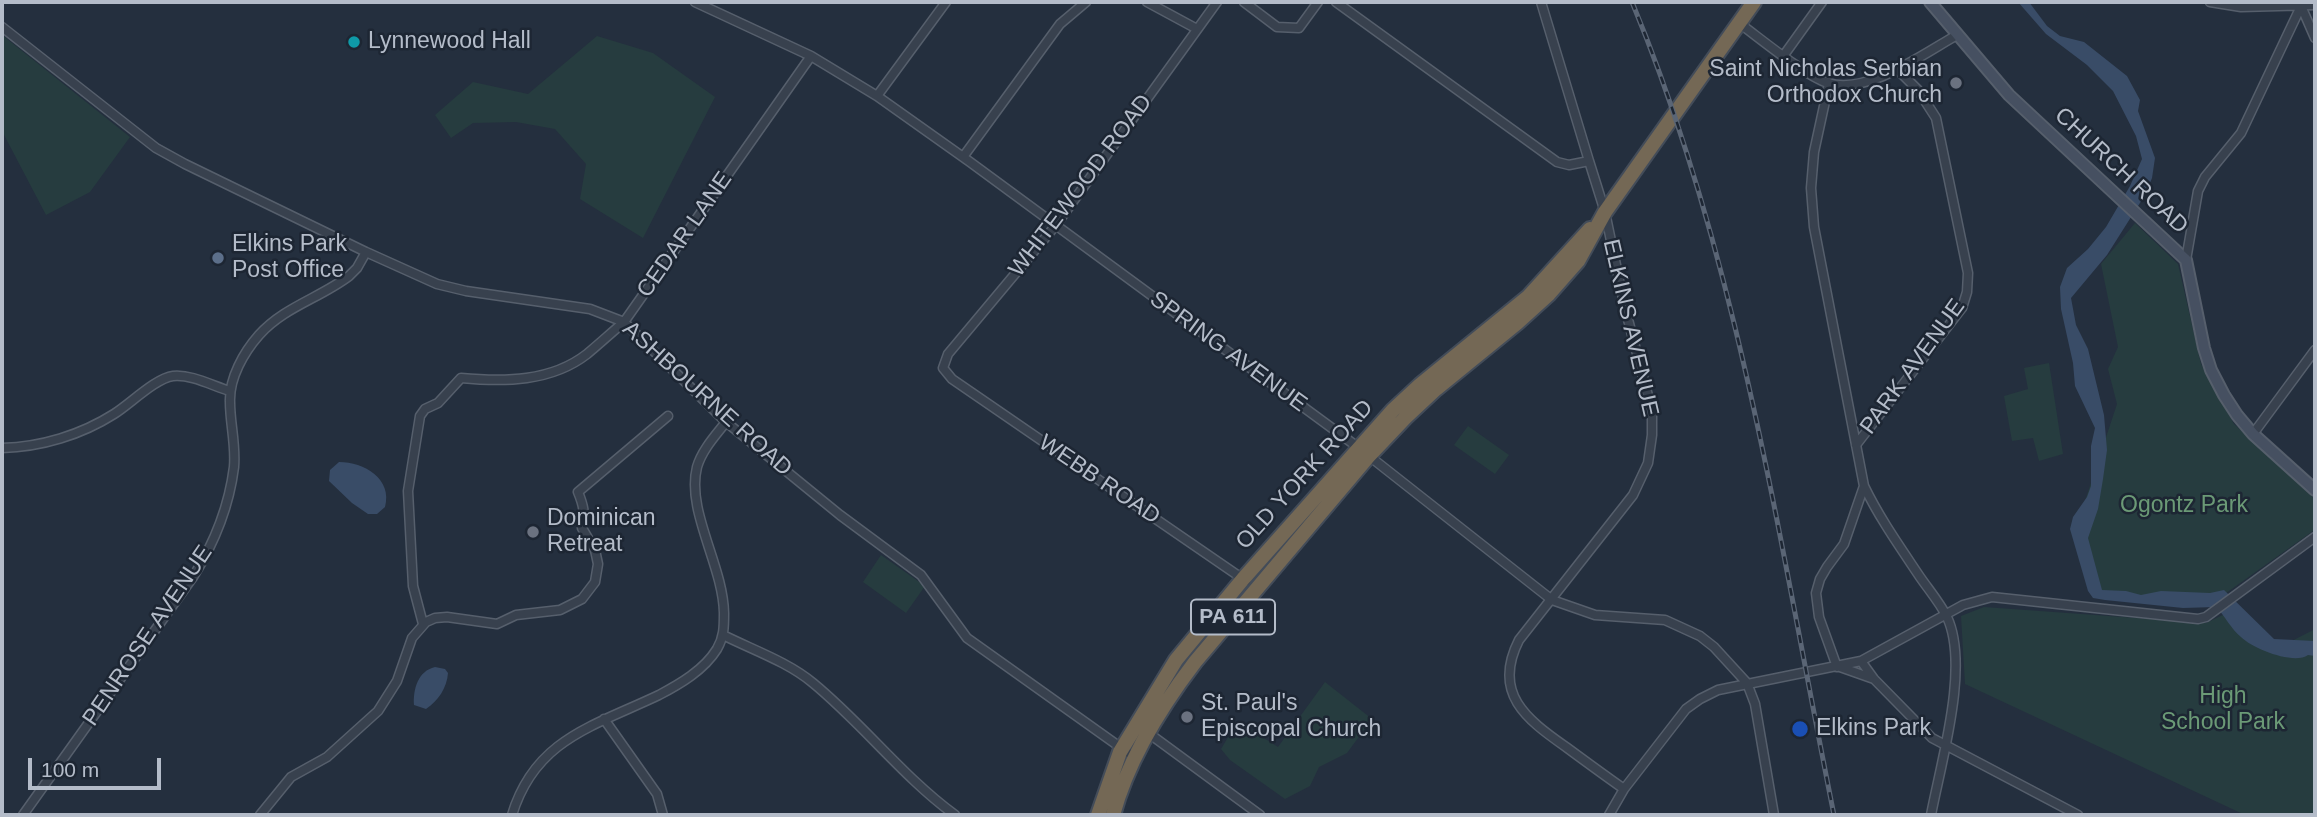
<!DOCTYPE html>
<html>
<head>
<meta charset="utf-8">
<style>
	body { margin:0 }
	#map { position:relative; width:2317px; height:817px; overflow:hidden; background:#242f3e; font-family:Helvetica,sans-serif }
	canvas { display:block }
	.frame { position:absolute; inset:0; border:4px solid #b4bcc9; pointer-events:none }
	.scale { position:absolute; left:28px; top:758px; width:133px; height:32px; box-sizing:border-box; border:4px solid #b4bcc9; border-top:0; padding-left:9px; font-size:21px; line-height:24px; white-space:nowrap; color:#b4bcc9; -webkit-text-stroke:5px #1d2633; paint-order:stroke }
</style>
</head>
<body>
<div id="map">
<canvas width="2317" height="817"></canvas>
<div class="frame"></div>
<div class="scale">100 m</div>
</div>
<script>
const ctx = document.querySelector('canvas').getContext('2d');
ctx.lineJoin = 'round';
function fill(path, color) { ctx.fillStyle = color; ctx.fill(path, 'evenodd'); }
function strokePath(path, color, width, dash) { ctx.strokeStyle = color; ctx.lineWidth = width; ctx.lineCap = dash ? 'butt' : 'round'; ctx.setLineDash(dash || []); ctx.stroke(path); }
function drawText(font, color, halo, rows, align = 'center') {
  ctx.font = font + ' Helvetica,sans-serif'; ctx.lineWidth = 5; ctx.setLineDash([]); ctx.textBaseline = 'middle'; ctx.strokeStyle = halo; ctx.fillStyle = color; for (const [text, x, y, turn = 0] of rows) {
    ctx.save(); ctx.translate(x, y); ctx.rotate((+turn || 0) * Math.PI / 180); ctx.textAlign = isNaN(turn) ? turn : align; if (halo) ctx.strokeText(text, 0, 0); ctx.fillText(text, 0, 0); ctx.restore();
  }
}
const green = new Path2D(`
	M2 35 130 137 90 192 46 215 2 131Z
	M597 36 653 53 715 97 643 238 580 199 586 164 555 129 516 122 473 123 451 138 435 115 473 82 528 94Z
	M2135 223 2178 264 2201 364 2234 424 2315 499V529L2313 531 2208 606 2101 597 2083 554V507L2117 404 2108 369 2118 347 2101 264Z
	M2049 363 2063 454 2039 461 2033 438 2012 441 2004 396 2028 389 2024 368Z
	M1468 426 1509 455 1495 474 1454 445Z
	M881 555 925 586 906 613 863 582Z
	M1984 607 2206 623 2227 613 2284 645 2315 629V815H2245L1965 684 1961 616Z
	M1325 682 1372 719 1347 753 1319 767 1310 786 1285 799 1230 760 1221 749 1233 729 1245 726 1278 747Z`);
const water = new Path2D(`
	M2018 2H2029L2047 26 2060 36 2084 42 2127 76 2140 100 2138 111 2155 158 2152 178 2145 195 2107 255 2071 298 2076 325 2088 349 2104 415 2107 450 2103 479 2098 509 2088 538 2102 590 2126 591 2141 595 2161 591 2210 593 2224 590 2274 639 2315 641V656L2308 655C2294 665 2253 649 2241 637 2231 629 2225 616 2216 607L2183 608 2105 600 2093 598 2088 591 2070 529 2073 517 2087 497 2091 486V446L2095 428 2075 386 2073 363 2061 309 2060 287 2067 268 2088 249 2106 227 2130 186 2142 159 2136 136 2113 91 2087 65 2046 34Z
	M339 462C364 462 393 479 385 507L377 514H368L352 503 329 481 330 470Z
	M435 667 445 669 448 673C447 688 438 701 426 709L414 705C413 689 418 671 435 667Z`);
const street = new Path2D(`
	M695 2 811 56 877 96 970 162 1359 448 1552 600 1595 615 1665 620 1700 636 1714 647 1747 683 1755 704 1774 815
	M1147 2 1197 29
	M1217 2 1056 225 948 354 943 368 952 379 1246 581
	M1244 2 1277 27 1299 28 1318 2
	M1336 2 1557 162 1569 165 1589 161 1605 212 1625 308 1652 411V435L1648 463 1633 495 1519 640C1492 693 1526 719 1566 747 1585 761 1604 775 1624 789
	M1541 2 1589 161
	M2210 2 2241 7 2315 5
	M2301 6 2315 38
	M1739 23C1761 39 1804 75 1828 83 1868 95 1923 54 1957 35
	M2 27 156 148 185 164 366 252 437 284 466 291 590 309 624 322 726 422 840 515 921 575 967 638 1134 757
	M1784 55 1822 2
	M1829 83 1814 152 1811 188 1814 227 1864 486 1844 544 1827 567 1820 579 1816 593 1819 617 1837 667
	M877 96 946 2
	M963 157 1060 24 1086 2
	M2186 260 2198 191 2205 177 2241 133 2303 2
	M2253 434 2315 350
	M1856 445 1962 308 1967 292 1968 273 1936 118 1918 90 1897 69
	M2 448C41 447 81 435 114 414 130 404 156 378 173 376 191 374 213 386 230 391
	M1864 486C1880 519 1900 547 1920 577 1929 590 1940 603 1947 617 1970 666 1941 762 1931 815
	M423 624 413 586 408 491 420 416 425 409 438 403 461 378C504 382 551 382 587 354 599 344 611 333 624 322L811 56
	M723 635C753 650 788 662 813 683 863 724 903 777 955 815
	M1861 661 1874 679 1932 738 2078 815
	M1840 667 1874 679
	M604 719 657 794 663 815
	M1147 732 1260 815
	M23 815 193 577C215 542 229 507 234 467 236 444 230 424 230 402 229 378 244 352 259 335 284 307 320 298 349 276L357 268 366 252
	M260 815 291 777 327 757 378 711 397 681 412 638 426 622 435 618 447 617 497 624 516 615 560 610 582 599 595 582 598 564 595 550 582 528C586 515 583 504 578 492L668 416
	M512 815C535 739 594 726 659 695 680 684 704 670 717 649 724 637 724 627 724 613 723 565 686 511 697 467 702 450 715 436 726 422
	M1609 815 1624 789 1686 709 1700 699 1718 690 1861 661 1963 605 1992 597 2198 619 2206 617 2315 537`);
const secondary = new Path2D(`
	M1930 2 2009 95 2186 260 2204 348 2211 370 2224 395 2237 415 2253 434 2315 490`);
const highway = new Path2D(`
	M1098 815 1120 752 1176 660 1243 579 1393 410 1420 385 1528 297 1590 229
	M1113 815C1128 759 1160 708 1195 662L1368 457 1405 418 1436 389 1517 323 1549 294 1578 261 1605 212 1754 2`);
const rail = new Path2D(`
	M1632 2C1739 260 1779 542 1834 815`);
const markers = [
	[354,42,7,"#0f9aa8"],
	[1956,83,7,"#6b7280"],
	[218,258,7,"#5c6f8a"],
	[533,532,7,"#6b7280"],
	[1187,717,7,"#6b7280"],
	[1800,729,9,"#1a4fb4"]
];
const shields = [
	[1233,617,84]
];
const shieldNames = [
	["PA 611",1233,617]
];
const poiNames = [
	["Lynnewood Hall",368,42],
	["Saint Nicholas Serbian",1942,70,"right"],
	["Orthodox Church",1942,96,"right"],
	["Elkins Park",232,245],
	["Post Office",232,271],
	["Dominican",547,519],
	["Retreat",547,545],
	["St. Paul's",1201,704],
	["Episcopal Church",1201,730],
	["Elkins Park",1816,729]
];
const streetNames = [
	["CHURCH ROAD",2121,171,43],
	["WHITEWOOD ROAD",1081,186,-53],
	["CEDAR LANE",685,235,-55],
	["ELKINS AVENUE",1630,328,77],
	["SPRING AVENUE",1228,352,36],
	["PARK AVENUE",1913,367,-54],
	["ASHBOURNE ROAD",707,399,42],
	["OLD YORK ROAD",1305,475,-48],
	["WEBB ROAD",1099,480,34],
	["PENROSE AVENUE",148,636,-56]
];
const parkNames = [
	["Ogontz Park",2184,506],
	["High",2223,697],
	["School Park",2223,723]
];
fill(green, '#263c3f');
fill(water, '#394c67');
strokePath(street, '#565f6c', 11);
strokePath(secondary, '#565f6c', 14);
strokePath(highway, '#434c59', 18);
strokePath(street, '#38414e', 8);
strokePath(secondary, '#465061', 10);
strokePath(highway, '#746855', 14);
strokePath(rail, '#5a6575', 5);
strokePath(rail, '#1d2633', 2.5, [8]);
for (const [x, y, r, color] of markers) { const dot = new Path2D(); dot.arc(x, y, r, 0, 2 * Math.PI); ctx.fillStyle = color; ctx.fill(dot); strokePath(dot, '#1d2633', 2.5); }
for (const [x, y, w] of shields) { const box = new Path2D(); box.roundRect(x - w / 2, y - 17.5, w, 35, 5); ctx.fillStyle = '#1d2633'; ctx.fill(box); strokePath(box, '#b4bcc9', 2); }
drawText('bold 21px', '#b4bcc9', null, shieldNames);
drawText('23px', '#b4bcc9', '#1d2633', poiNames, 'left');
drawText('23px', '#b4bcc9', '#1d2633', streetNames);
drawText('23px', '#6b9a76', '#1d2633', parkNames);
</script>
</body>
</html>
